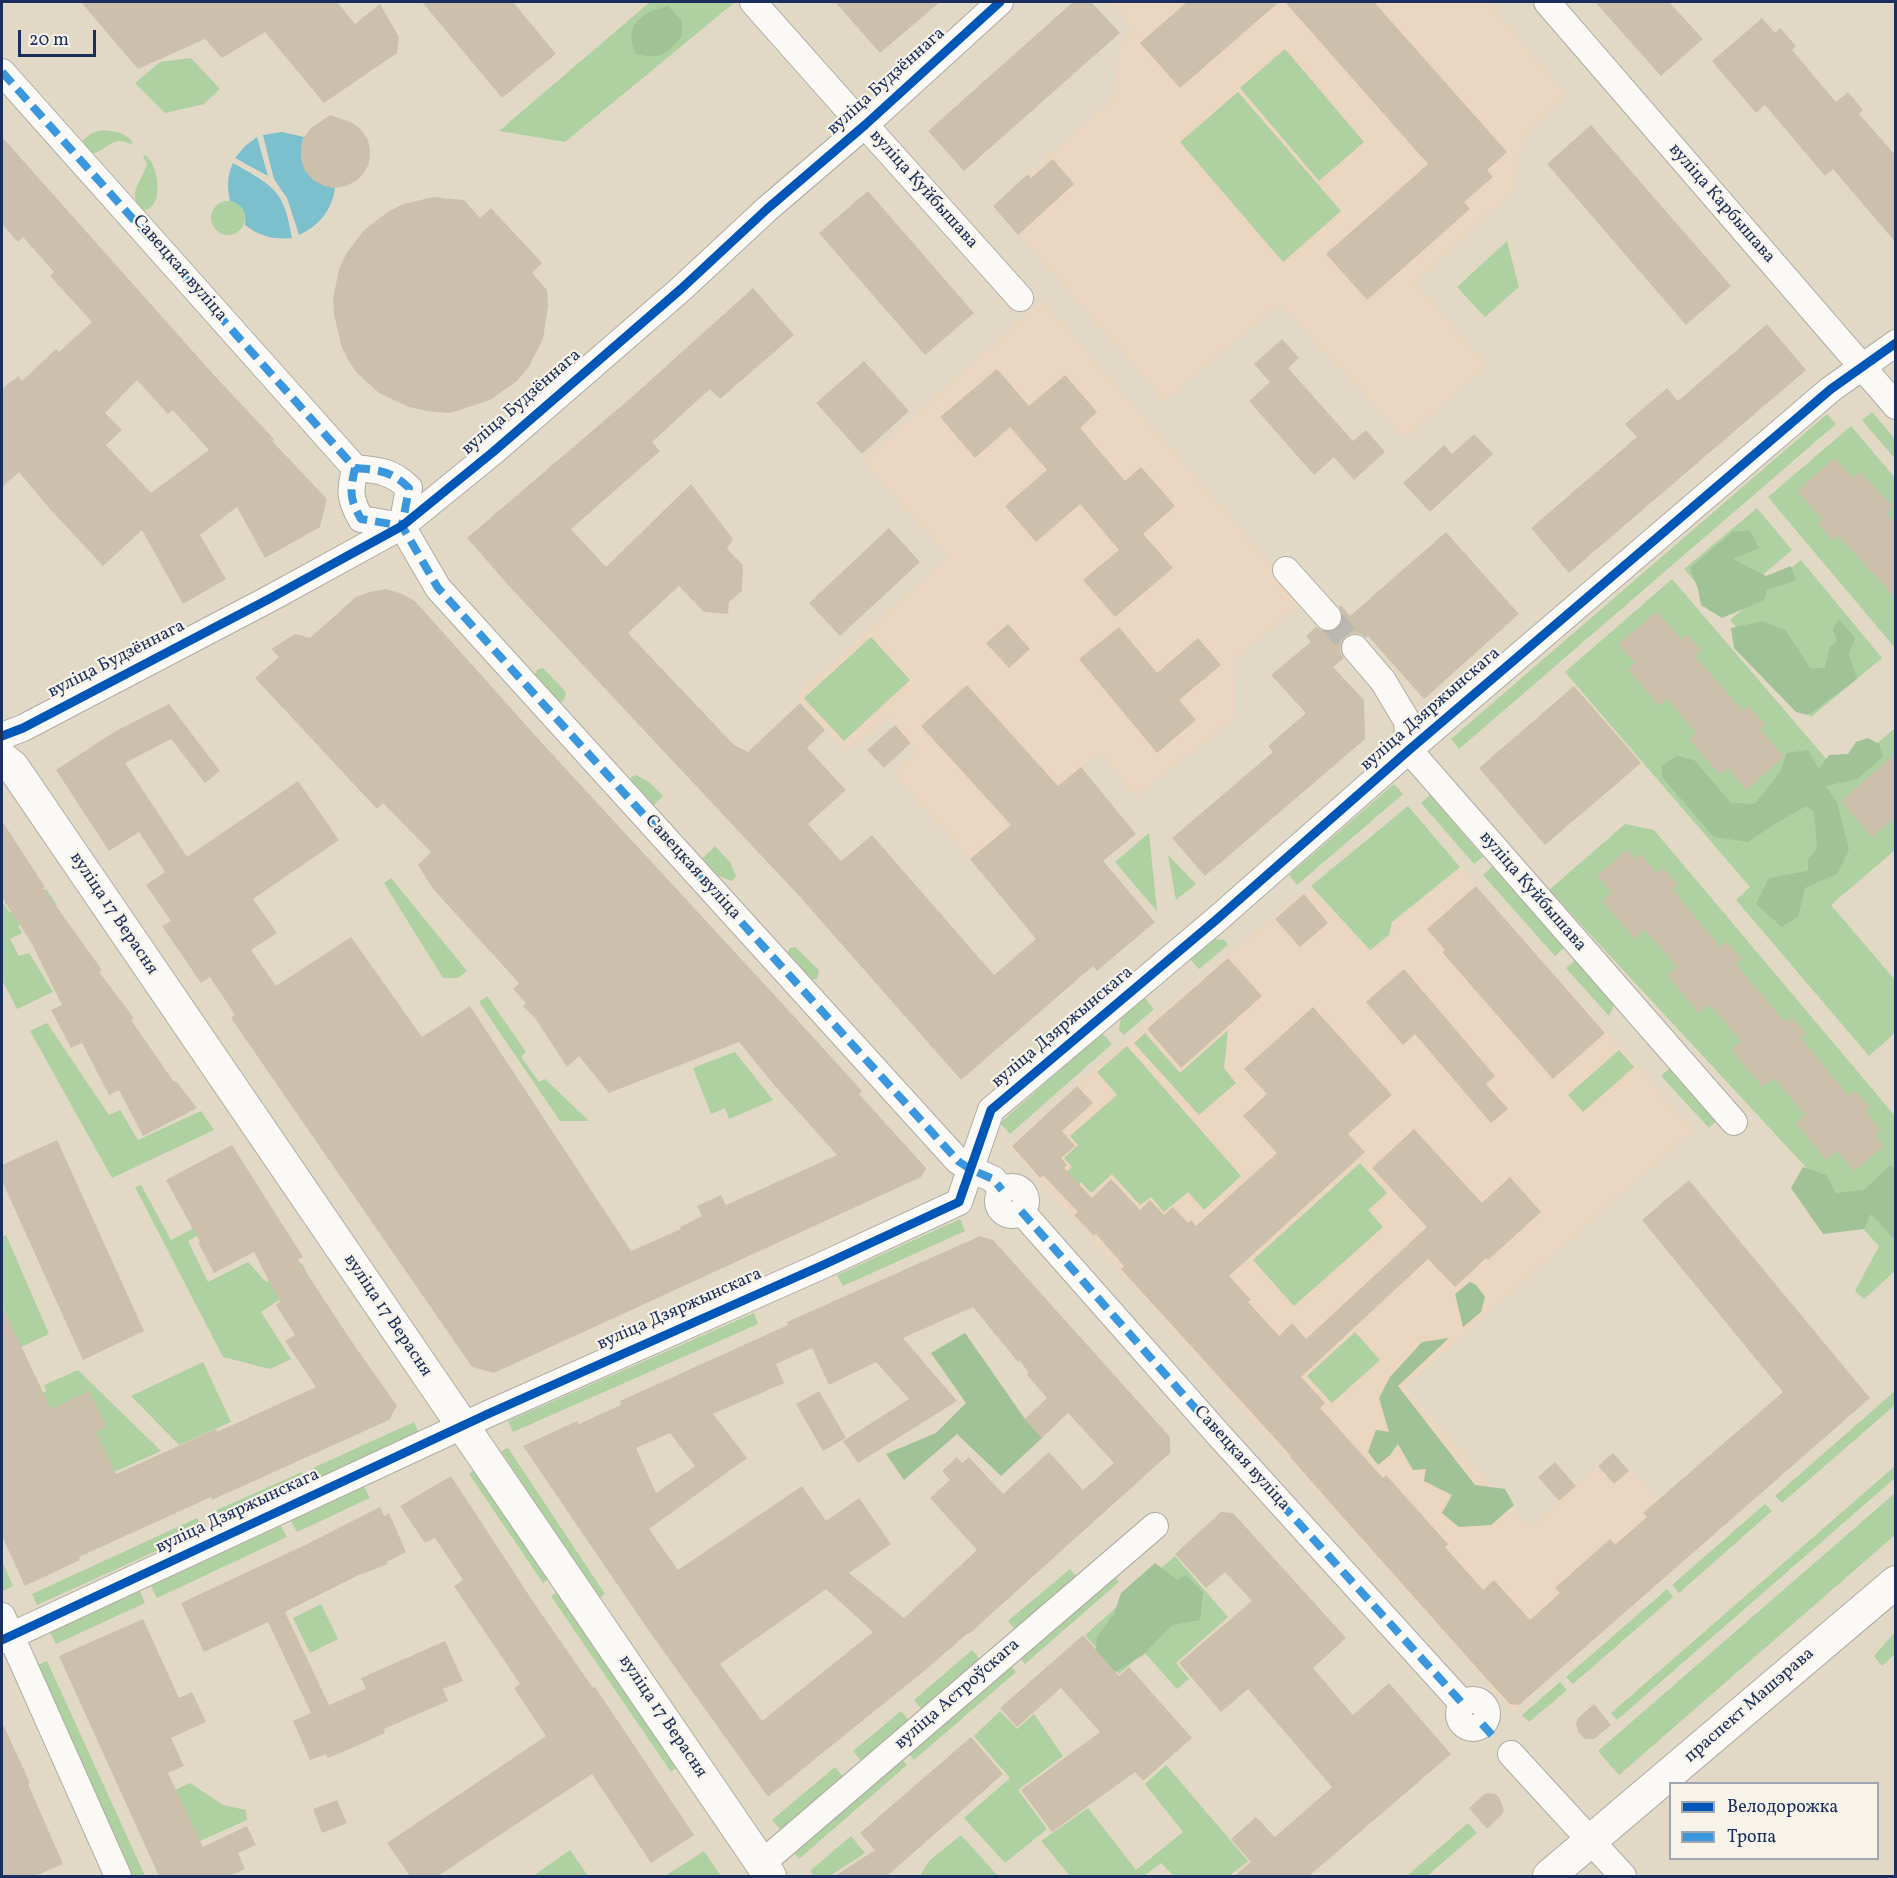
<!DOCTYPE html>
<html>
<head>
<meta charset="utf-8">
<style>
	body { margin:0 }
	#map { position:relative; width:1897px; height:1878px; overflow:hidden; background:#e1d9c6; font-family:Vollkorn,serif }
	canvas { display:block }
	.frame { position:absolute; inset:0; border:3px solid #1b2f5e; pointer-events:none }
	.legend { position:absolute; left:1669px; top:1782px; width:210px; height:78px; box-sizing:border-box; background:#f7f3e8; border:2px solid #9fa5b1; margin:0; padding:8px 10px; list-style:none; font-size:18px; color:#1b2f5e }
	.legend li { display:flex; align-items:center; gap:12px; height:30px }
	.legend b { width:30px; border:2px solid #9fa5b1 }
	.scale { position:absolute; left:18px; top:30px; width:78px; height:27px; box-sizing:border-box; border:3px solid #1b2f5e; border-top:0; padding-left:8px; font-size:18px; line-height:21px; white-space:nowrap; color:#1b2f5e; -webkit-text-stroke:4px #f7f3e8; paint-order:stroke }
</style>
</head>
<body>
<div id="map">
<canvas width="1897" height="1878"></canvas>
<div class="frame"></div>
<ul class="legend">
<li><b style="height:8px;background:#0057b8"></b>Велодорожка</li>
<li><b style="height:8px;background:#3a97de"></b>Тропа</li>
</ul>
<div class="scale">20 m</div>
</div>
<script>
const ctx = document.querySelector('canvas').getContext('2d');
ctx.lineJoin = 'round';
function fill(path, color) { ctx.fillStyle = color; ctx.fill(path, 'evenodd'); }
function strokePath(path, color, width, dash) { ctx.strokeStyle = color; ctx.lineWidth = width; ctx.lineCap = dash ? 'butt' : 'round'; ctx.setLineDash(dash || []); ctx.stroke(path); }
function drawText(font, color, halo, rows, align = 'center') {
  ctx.font = font + ' Vollkorn,serif'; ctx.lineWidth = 4.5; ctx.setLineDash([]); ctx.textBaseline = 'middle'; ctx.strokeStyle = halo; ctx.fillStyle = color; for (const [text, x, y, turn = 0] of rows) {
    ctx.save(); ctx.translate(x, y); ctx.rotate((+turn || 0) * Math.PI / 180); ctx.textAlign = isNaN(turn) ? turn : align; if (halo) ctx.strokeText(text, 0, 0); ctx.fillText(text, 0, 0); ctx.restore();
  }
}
const built = new Path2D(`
	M1109 2H1489L1567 95 1525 136 1511 194 1415 282 1487 365 1405 439 1280 304 1165 401 993 206 1113 98 1121 40 1133 29Z
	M1042 300 1304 601 1234 660 1236 717 1136 797 1099 752 970 859 893 773 917 752 888 718 847 753 795 696 948 557 863 461Z
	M1461 868 1694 1130 1405 1387 1530 1528 1613 1453 1629 1471 1660 1499 1702 1547 1513 1712 1008 1147 1129 1039 1301 893 1304 894 1311 888 1370 952 1391 936 1394 922Z`);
const green = new Path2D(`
	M650 2H735L565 142 499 131Z
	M1285 49 1364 142 1319 181 1240 88Z
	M191 58 220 89 204 104 165 113 135 83 160 62Z
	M1238 92 1341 211 1283 262 1180 142Z
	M103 130C115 131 125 132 133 143L130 144C114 134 106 151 91 154L82 147 83 140 92 133Z
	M145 155C160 165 165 211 141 211 127 191 141 184 147 164L143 157Z
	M211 218a17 17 0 1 1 34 0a17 17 0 1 1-34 0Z
	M1507 241 1519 287 1485 317 1457 287Z
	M1872 412 1895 439V459L1862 420Z
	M1827 414 1836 424 1459 749 1451 739Z
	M1851 426 1895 478V648L1768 497Z
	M1757 508 1792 550 1720 611 1684 569Z
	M1801 560 1882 658 1811 717 1730 620Z
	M1672 579 1840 775 1895 728V850L1831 905 1895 980V1033L1869 1056 1736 900 1750 887 1565 672Z
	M871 637 910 680 844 741 804 698Z
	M543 668 564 690 566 694 563 701 559 702 534 676 538 669Z
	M636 775 649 782 663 796 650 809C641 799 631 791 631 777Z
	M1394 784 1403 794 1297 885 1289 875Z
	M1430 795 1483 857 1474 864 1421 803Z
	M1408 806 1460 867 1392 922 1389 935 1370 950 1311 886Z
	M1625 824 1654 830 1895 1116V1271L1864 1299 1855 1291 1879 1246 1549 890Z
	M1149 833 1157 911 1115 862Z
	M715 846 730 862 736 876 732 881 716 875 702 859Z
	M1168 855 1196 884 1176 900Z
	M1493 866 1565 947 1555 956 1483 875Z
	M391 878 467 971 458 978H443L384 883Z
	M46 889 57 905 18 925 22 933 10 939 19 956 29 953 53 992 17 1009 2 980V901L10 913Z
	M1214 939 1225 940 1228 945 1199 969 1190 959Z
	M795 947 819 970 817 979 809 980 786 955 790 948Z
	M1576 960 1615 1003 1609 1016 1566 968Z
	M487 996 526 1052 521 1057 539 1082 545 1079 589 1121H560L479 1002Z
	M1144 997 1154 1009 1124 1035 1119 1030 1121 1017Z
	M47 1023 109 1115 120 1110 138 1140 201 1111 214 1130 112 1178 30 1031Z
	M1228 1030 1224 1068 1236 1083 1199 1115 1134 1043 1145 1033 1180 1073Z
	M1102 1033 1112 1044 1010 1134 1000 1123Z
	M1127 1046 1241 1176 1204 1210 1188 1192 1164 1212 1151 1197 1140 1205 1112 1174 1091 1193 1081 1182 1066 1195 1055 1182 1072 1167 1064 1158 1078 1145 1070 1136 1117 1095 1097 1072Z
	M1619 1050 1634 1067 1583 1112 1568 1095Z
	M735 1052 773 1100 729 1119 725 1108 711 1114 693 1068Z
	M1671 1067 1718 1119 1709 1128 1661 1076Z
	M1360 1163 1387 1193 1368 1210 1383 1227 1294 1306 1253 1260Z
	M141 1185 171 1240 258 1195 262 1202 188 1241 208 1282 248 1262 266 1282 302 1263 310 1279 261 1312 291 1359 270 1369 223 1357 135 1187Z
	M960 1219 965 1231 843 1286 837 1275Z
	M6 1235 49 1334 2 1356V1334L12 1328 2 1305V1237Z
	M754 1313 758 1324 513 1432 508 1421Z
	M1355 1332 1380 1360 1332 1403 1307 1376Z
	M203 1362 231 1422 179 1445 131 1396Z
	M78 1370 161 1451 49 1501C37 1480 2 1433 2 1411L46 1391 44 1385Z
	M1895 1391V1405L1782 1503 1775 1496Z
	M414 1422 419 1433 315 1480 311 1469Z
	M508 1448 605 1594 599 1598 501 1451Z
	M1895 1466V1478L1617 1720 1611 1713Z
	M477 1468 551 1577 543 1583 469 1474Z
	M302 1472 308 1484 214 1526 208 1514Z
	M364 1487 370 1498 297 1532 291 1521Z
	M1895 1493V1535L1619 1775 1598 1751Z
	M1765 1504 1772 1511 1679 1593 1672 1585Z
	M197 1518 203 1530 37 1605 32 1594Z
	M281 1526 287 1537 157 1598 151 1586Z
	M1175 1556 1228 1617 1176 1663 1189 1679 1177 1689 1144 1652 1119 1674 1085 1635Z
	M2 1561 13 1586 2 1591Z
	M1070 1569 1079 1580 1017 1632 1008 1621Z
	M1112 1573 1119 1582 1025 1664 1018 1656Z
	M1667 1589 1673 1597 1573 1684 1566 1677Z
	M140 1591 145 1603 56 1644 50 1632Z
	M560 1591 679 1766 671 1772 551 1596Z
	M321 1604 338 1639 310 1653 293 1618Z
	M1895 1632V1654L1882 1666 1874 1656Z
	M972 1650 982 1662 924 1712 914 1700Z
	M47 1661 145 1876H131L35 1666Z
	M1009 1663 1016 1672 914 1760 906 1751Z
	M1560 1682 1567 1690 1529 1722 1522 1715Z
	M901 1711 911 1723 863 1763 853 1751Z
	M1000 1711 1017 1729 1034 1714 1063 1756 1018 1790 1047 1829 1005 1863 964 1818 1010 1778 974 1736Z
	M900 1757 907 1765 799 1859 792 1850Z
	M1166 1765 1248 1861 1229 1876H1174L1161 1863 1144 1876H1070L1041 1841 1088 1808 1136 1870 1183 1832 1145 1784Z
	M835 1767 845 1779 782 1831 772 1820Z
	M190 1783 223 1805 246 1810 247 1820 200 1841 175 1790Z
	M1468 1823 1477 1833 1427 1876H1407Z
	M961 1835 998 1876H920L929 1861Z
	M851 1836 865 1853 830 1876H814L810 1871Z
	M570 1850 588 1876H533Z
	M704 1851 721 1876H665Z`);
const forest = new Path2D(`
	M668 6 682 21V36C667 54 660 60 636 54 622 26 642 12 668 6Z
	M1750 530 1759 548 1733 559 1766 576 1791 566 1796 580 1767 590 1764 600 1722 618 1701 605 1698 589 1690 568 1732 532Z
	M1839 619 1855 638 1849 654 1857 679 1808 715 1796 712 1734 648 1731 628 1763 621 1786 631 1810 668H1825L1830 647 1837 642 1833 629Z
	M1868 738 1879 744 1883 757 1857 779 1826 786 1837 803 1849 849 1837 874 1805 888 1798 917 1782 927 1756 904 1769 878 1808 871V859L1817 849 1814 812 1806 806 1773 825 1748 842 1714 837 1663 778 1661 766 1677 756 1694 760 1731 803 1755 804 1780 772 1787 753 1808 750 1819 769 1829 755 1848 754 1856 742Z
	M1890 1165 1895 1168V1240L1871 1214 1864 1229 1823 1234 1791 1188 1803 1167 1826 1175 1836 1193 1864 1190Z
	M1470 1282 1476 1285 1485 1297 1481 1312 1463 1327 1455 1294Z
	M965 1333 1025 1419 1042 1438 1001 1476 957 1434 904 1480 886 1454 936 1433 966 1403 931 1353Z
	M1449 1338 1398 1386 1475 1485 1505 1489 1514 1505 1491 1525 1459 1527 1442 1513 1452 1495 1424 1481 1426 1469 1413 1470 1398 1444 1390 1455 1378 1465 1368 1452 1376 1430 1389 1432 1379 1398 1390 1377 1422 1342Z
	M1155 1563 1177 1580 1186 1575 1203 1592 1200 1620 1172 1625 1143 1655 1105 1678 1094 1666 1097 1637 1114 1614 1121 1593Z`);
const water = new Path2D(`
	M282 132 304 137C295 163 308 183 335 188 332 210 319 226 299 235L287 198 274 179 263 135Z
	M257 137 268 176 235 158 245 146Z
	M233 163C273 186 284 189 292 238 274 240 259 236 245 225 247 212 242 204 230 201 227 187 227 176 233 163Z`);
const building = new Path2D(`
	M81 2H337L355 24 380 4 399 37 397 53 324 103 265 32 222 58 205 39 138 69Z
	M422 2H513L556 54 502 98Z
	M835 2H940L880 53Z
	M1073 2H1091L1120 33 964 171 928 131Z
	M1187 2H1279L1180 88 1140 43Z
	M1285 2H1374L1507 152 1487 170 1493 177 1464 202 1470 209 1367 300 1326 254 1428 164Z
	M1595 2H1669L1703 39 1661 76Z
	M1762 18 1775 33 1780 28 1796 46 1792 50 1836 102 1848 92 1863 110 1859 114 1896 156V243L1833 169 1825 176 1765 105 1756 113 1712 61Z
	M330 115 353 123 362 131 368 140 370 151 369 163 364 173 356 181 346 186 335 188 324 186 313 180 305 171 301 160V148L304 137 311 128Z
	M1591 125 1731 286 1686 325 1547 164Z
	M2 137 213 374 274 439 272 441 327 499 320 527 265 558 237 507 200 535 226 579 183 604 142 530 103 566 49 508 19 472 2 487V389L18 376 22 381 56 349 59 352 92 322 50 276 54 272 23 237 18 242 2 224ZM137 380 168 414 173 410 209 450 151 493 106 445 122 430 105 413Z
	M1053 159 1074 184 1018 235 993 206 1028 174 1031 178Z
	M868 191 974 313 925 355 819 233Z
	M434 197 464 200 480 218 491 208 542 263 532 273 547 290 548 306 543 339 528 368 517 381 490 400 450 413 426 411 409 407 379 393 356 372 347 358 341 345 334 314 333 299 339 269 346 254 364 230 389 211 403 204Z
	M753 288 794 335 720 399 710 389 652 442 660 451 571 529 606 567 691 484 733 539 727 549 743 565 742 591 729 602 728 614 704 612 679 586 628 633 733 744 748 752 800 703 825 730 807 748 846 790 808 824 841 861 872 835 994 975 1036 939 970 859 1011 825 921 726 967 685 1058 786 1081 767 1136 834 1103 861 1155 922 1097 971 1093 966 961 1080 801 898 509 586 467 538 633 396Z
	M1767 324 1806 370 1569 573 1531 528 1637 437 1625 424 1667 388 1678 401Z
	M1282 339 1299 358 1288 368 1353 441 1366 430 1385 452 1354 480 1334 457 1314 475 1249 401 1270 382 1254 364Z
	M864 361 909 411 862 454 816 403Z
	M997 369 1029 406 1065 375 1097 412 1080 428 1125 481 1141 467 1175 506 1143 534 1173 568 1115 617 1083 580 1119 550 1080 504 1036 542 1005 506 1047 470 1010 427 975 458 940 417Z
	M1474 434 1493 454 1430 512 1403 483 1444 445 1452 454Z
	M1834 458 1853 478 1861 472 1893 507 1886 514 1896 524V599L1839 536 1833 541 1817 523 1822 519 1797 491Z
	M889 528 920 562 840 636 809 603Z
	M1446 532 1519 614 1424 699 1368 636 1366 638 1361 634 1353 633 1346 636 1341 644 1340 651 1344 658 1333 667 1364 700 1365 739 1205 876 1172 838 1273 752 1268 746 1306 713 1271 675 1311 642 1306 636 1316 627 1323 631 1330 632 1338 628 1342 621V613L1339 607 1341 605 1350 616Z
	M386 589 402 594 415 601 541 742 791 1013 862 1091 859 1094 926 1168 921 1177 494 1373 472 1367 231 1018 235 1015 210 977 201 983 162 926 171 921 146 885 165 872 139 832 109 851 56 770 114 732 169 704 220 771 205 783 171 739 125 763 187 857 298 781 339 840 253 899 277 933 251 950 276 986 351 937 422 1037 470 1006 631 1251 681 1229 680 1227 702 1216 697 1206 721 1195 726 1205 837 1155 775 1086 739 1042 609 1093 579 1056 567 1067 535 1018 523 1006 526 1003 513 989 519 983 433 889 418 865 431 852 383 803 377 809 255 678 279 657 271 649 295 634 310 638 356 597 369 592Z
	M1657 611 1681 639 1687 634 1694 642 1701 651 1695 656 1743 711 1749 706 1765 725 1760 729 1784 757 1746 790 1728 768 1720 775 1689 739 1696 733 1667 699 1659 706 1628 669 1635 663 1618 644Z
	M1008 624 1030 649 1009 668 986 643Z
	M1119 627 1157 673 1198 638 1221 665 1179 700 1196 720 1157 753 1079 659Z
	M1574 686 1641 763 1545 845 1479 768Z
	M895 725 911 743 884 768 867 750Z
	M1896 753V817L1872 837 1841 801Z
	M2 821 45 887 43 888 102 970 99 972 134 1018 131 1020 174 1082 176 1081 197 1108 143 1136 119 1090 109 1095 82 1043 71 1048 51 1010 62 1005 31 942 2 898Z
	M1627 849 1636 859 1640 854 1657 873 1663 868 1678 885 1673 889 1688 909 1721 947 1727 942 1742 959 1736 964 1785 1022 1792 1017 1806 1033 1801 1038 1849 1096 1855 1090 1870 1107 1865 1111 1881 1130 1875 1135 1884 1146 1854 1171 1837 1151 1827 1160 1795 1123 1805 1115 1774 1078 1763 1087 1731 1050 1741 1041 1709 1004 1699 1013 1667 975 1677 967 1645 930 1635 939 1602 901 1612 893 1597 875Z
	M1476 886 1605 1033 1553 1079 1442 952 1445 950 1427 929Z
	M1304 894 1328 923 1300 947 1275 919Z
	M1228 958 1262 996 1181 1068 1147 1029Z
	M1404 969 1495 1076 1486 1084 1508 1109 1491 1123 1415 1034 1403 1045 1366 1002Z
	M1313 1007 1392 1095 1348 1134 1365 1152 1229 1276 1251 1300 1248 1302 1279 1336 1292 1323 1306 1339 1427 1227 1372 1168 1414 1129 1482 1203 1510 1177 1541 1212 1488 1260 1486 1258 1455 1287 1428 1259 1301 1377 1325 1403 1320 1408 1383 1478 1386 1475 1448 1544 1445 1547 1483 1590 1494 1580 1530 1620 1560 1593 1555 1588 1610 1539 1615 1545 1647 1517 1643 1513 1783 1392 1642 1220 1689 1180 1870 1398 1519 1705 1510 1704 1494 1687 1341 1515 1290 1457 1291 1456 1121 1269 1124 1266 1096 1234 1094 1236 1074 1215 1078 1212 1043 1175 1040 1178 1012 1146 1077 1086 1093 1103 1062 1131 1075 1146 1061 1158 1067 1165 1064 1168 1092 1198 1111 1179 1140 1210 1150 1200 1164 1215 1173 1207 1188 1223 1191 1220 1196 1226 1277 1153 1243 1116 1267 1094 1244 1069Z
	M57 1140 144 1331 83 1360 2 1181V1165Z
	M232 1145 303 1257 298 1260 352 1342 397 1406 389 1420 212 1500 211 1497 79 1557 80 1560 25 1586 2 1536V1306L51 1409 89 1391 107 1427 96 1432 116 1474 216 1429 217 1432 316 1387 285 1341 295 1335 276 1305 280 1302 254 1252 214 1273 198 1242H200L166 1180Z
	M980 1236 993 1240 1170 1437V1453L969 1634 968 1633 923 1672 768 1797 647 1628 523 1446 577 1421 579 1424 621 1405 620 1401 788 1325 787 1322ZM973 1307 1018 1362 1020 1361 1029 1373 1027 1375 1047 1398 1025 1419 1042 1438 1068 1413 1114 1463 1083 1490 1049 1452 1003 1494 969 1457 962 1463 957 1457 942 1471 950 1480 930 1498 977 1550 904 1618 849 1573 891 1544 859 1498 826 1521 802 1486 678 1570 649 1529 747 1458 713 1414 784 1383 776 1364 812 1348 829 1385 876 1362 909 1399 843 1441 858 1463 957 1401 903 1338ZM670 1433 695 1466 656 1493 636 1448ZM826 1589 873 1632 762 1721 720 1664Z
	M819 1391 846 1438 823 1451 796 1404Z
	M1613 1453 1629 1471 1614 1484 1598 1466Z
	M1555 1462 1576 1486 1559 1501 1538 1477Z
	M451 1476 536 1606 593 1688 595 1687 694 1835 651 1863 592 1774 438 1876H410L387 1843 546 1736 514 1688 520 1684 454 1586 463 1580 435 1538 425 1543 400 1506Z
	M380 1507 384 1516 389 1513 406 1552 387 1562 388 1564 357 1576 285 1612 329 1705 366 1689 361 1678 445 1641 463 1681 443 1689 448 1701 384 1729 385 1733 352 1748 328 1758 326 1754 310 1760 293 1721 311 1713 268 1622 204 1652 181 1603 305 1545Z
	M1221 1512 1233 1513 1346 1638 1313 1668 1353 1715 1389 1683 1451 1754 1309 1876H1234L1251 1862 1231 1839 1256 1817 1275 1837 1332 1787 1248 1689 1221 1712 1179 1663 1252 1601 1225 1572 1206 1588 1175 1554Z
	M143 1619 179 1698 192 1692 206 1722 171 1738 184 1766 168 1773 203 1847 247 1826 256 1845 238 1853 245 1869 229 1876H159L59 1656Z
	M1083 1635 1119 1676 1129 1667 1192 1738 1143 1781 1135 1772 1052 1832 1021 1790 1100 1732 1061 1688 1017 1727 1000 1708Z
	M1594 1704 1611 1725 1594 1739H1585L1578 1732 1576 1723 1578 1718Z
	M2 1722 30 1783 28 1784 63 1864 35 1876H2Z
	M971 1737 1003 1774 887 1876H835L875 1850 860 1833Z
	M1486 1793 1495 1794 1499 1797 1504 1810 1502 1814 1487 1829 1469 1808Z
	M337 1800 347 1823 322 1833 313 1809Z`);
const minorTunnel = new Path2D(`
	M1328 617 1355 648`);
const minor = new Path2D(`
	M753 2 847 108 865 125 1020 298
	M1547 2 1896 406
	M2 72 355 468C350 491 349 498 361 519L402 526
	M355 468C378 470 392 471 409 488L402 526 438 588 958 1161 970 1169 993 1179 1002 1190
	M1286 570 1328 617
	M1355 648 1383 681 1407 721 1409 750 1734 1122
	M2 736 23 728 269 599 402 526 493 452 681 289 767 209 865 125 1000 2
	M998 1201a14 14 0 1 1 28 0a14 14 0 1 1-28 0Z
	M1021 1211 1218 1434 1463 1704
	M2 1616 118 1876
	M2 1640 490 1413 821 1266 959 1202 991 1110 1216 920 1409 750 1831 389 1896 343
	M1459 1714a14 14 0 1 1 28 0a14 14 0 1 1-28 0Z
	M1511 1754 1623 1876
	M761 1864 1155 1526`);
const major = new Path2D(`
	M2 758 13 767 770 1876
	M1549 1876 1896 1582`);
const quiet = new Path2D(`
	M2 72 355 468C350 491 349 498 361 519L402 526
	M355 468C378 470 392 471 409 488L402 526 438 588 958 1161 970 1169 993 1179 1002 1190
	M1021 1211 1218 1434 1463 1704
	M1482 1724 1492 1735`);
const cycleway = new Path2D(`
	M2 736 23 728 269 599 402 526 493 452 681 289 767 209 865 125 1000 2
	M2 1640 490 1413 821 1266 959 1202 991 1110 1216 920 1409 750 1831 389 1896 343`);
const streetNames = [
	["вуліца Будзённага",887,82,-42],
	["вуліца Куйбышава",923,190,48],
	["вуліца Карбышава",1721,204,49],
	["Савецкая вуліца",179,269,49],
	["вуліца Будзённага",522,403,-41],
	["вуліца Будзённага",117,660,-27],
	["вуліца Дзяржынскага",1431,710,-41],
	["Савецкая вуліца",692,868,48],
	["вуліца Куйбышава",1532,892,49],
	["вуліца 17 Верасня",113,914,56],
	["вуліца Дзяржынскага",1063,1028,-40],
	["вуліца Дзяржынскага",680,1310,-24],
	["вуліца 17 Верасня",387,1316,56],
	["Савецкая вуліца",1241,1459,48],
	["вуліца Дзяржынскага",238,1512,-25],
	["вуліца Астроўскага",958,1695,-41],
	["праспект Машэрава",1750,1706,-41],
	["вуліца 17 Верасня",662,1717,56]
];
fill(built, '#ebd6c2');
fill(green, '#afd0a1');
fill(forest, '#a1c197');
fill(water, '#7cbfcd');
fill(building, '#ccc0ad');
strokePath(minorTunnel, '#b9b7b1', 26, [26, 13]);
strokePath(minor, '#b0aca4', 28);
strokePath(major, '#b0aca4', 34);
strokePath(minor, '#faf9f6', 26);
strokePath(major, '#faf9f6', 32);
strokePath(quiet, '#3a97de', 8, [15, 8]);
strokePath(cycleway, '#0057b8', 9);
drawText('18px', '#1b2f5e', '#f7f3e8', streetNames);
</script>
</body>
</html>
